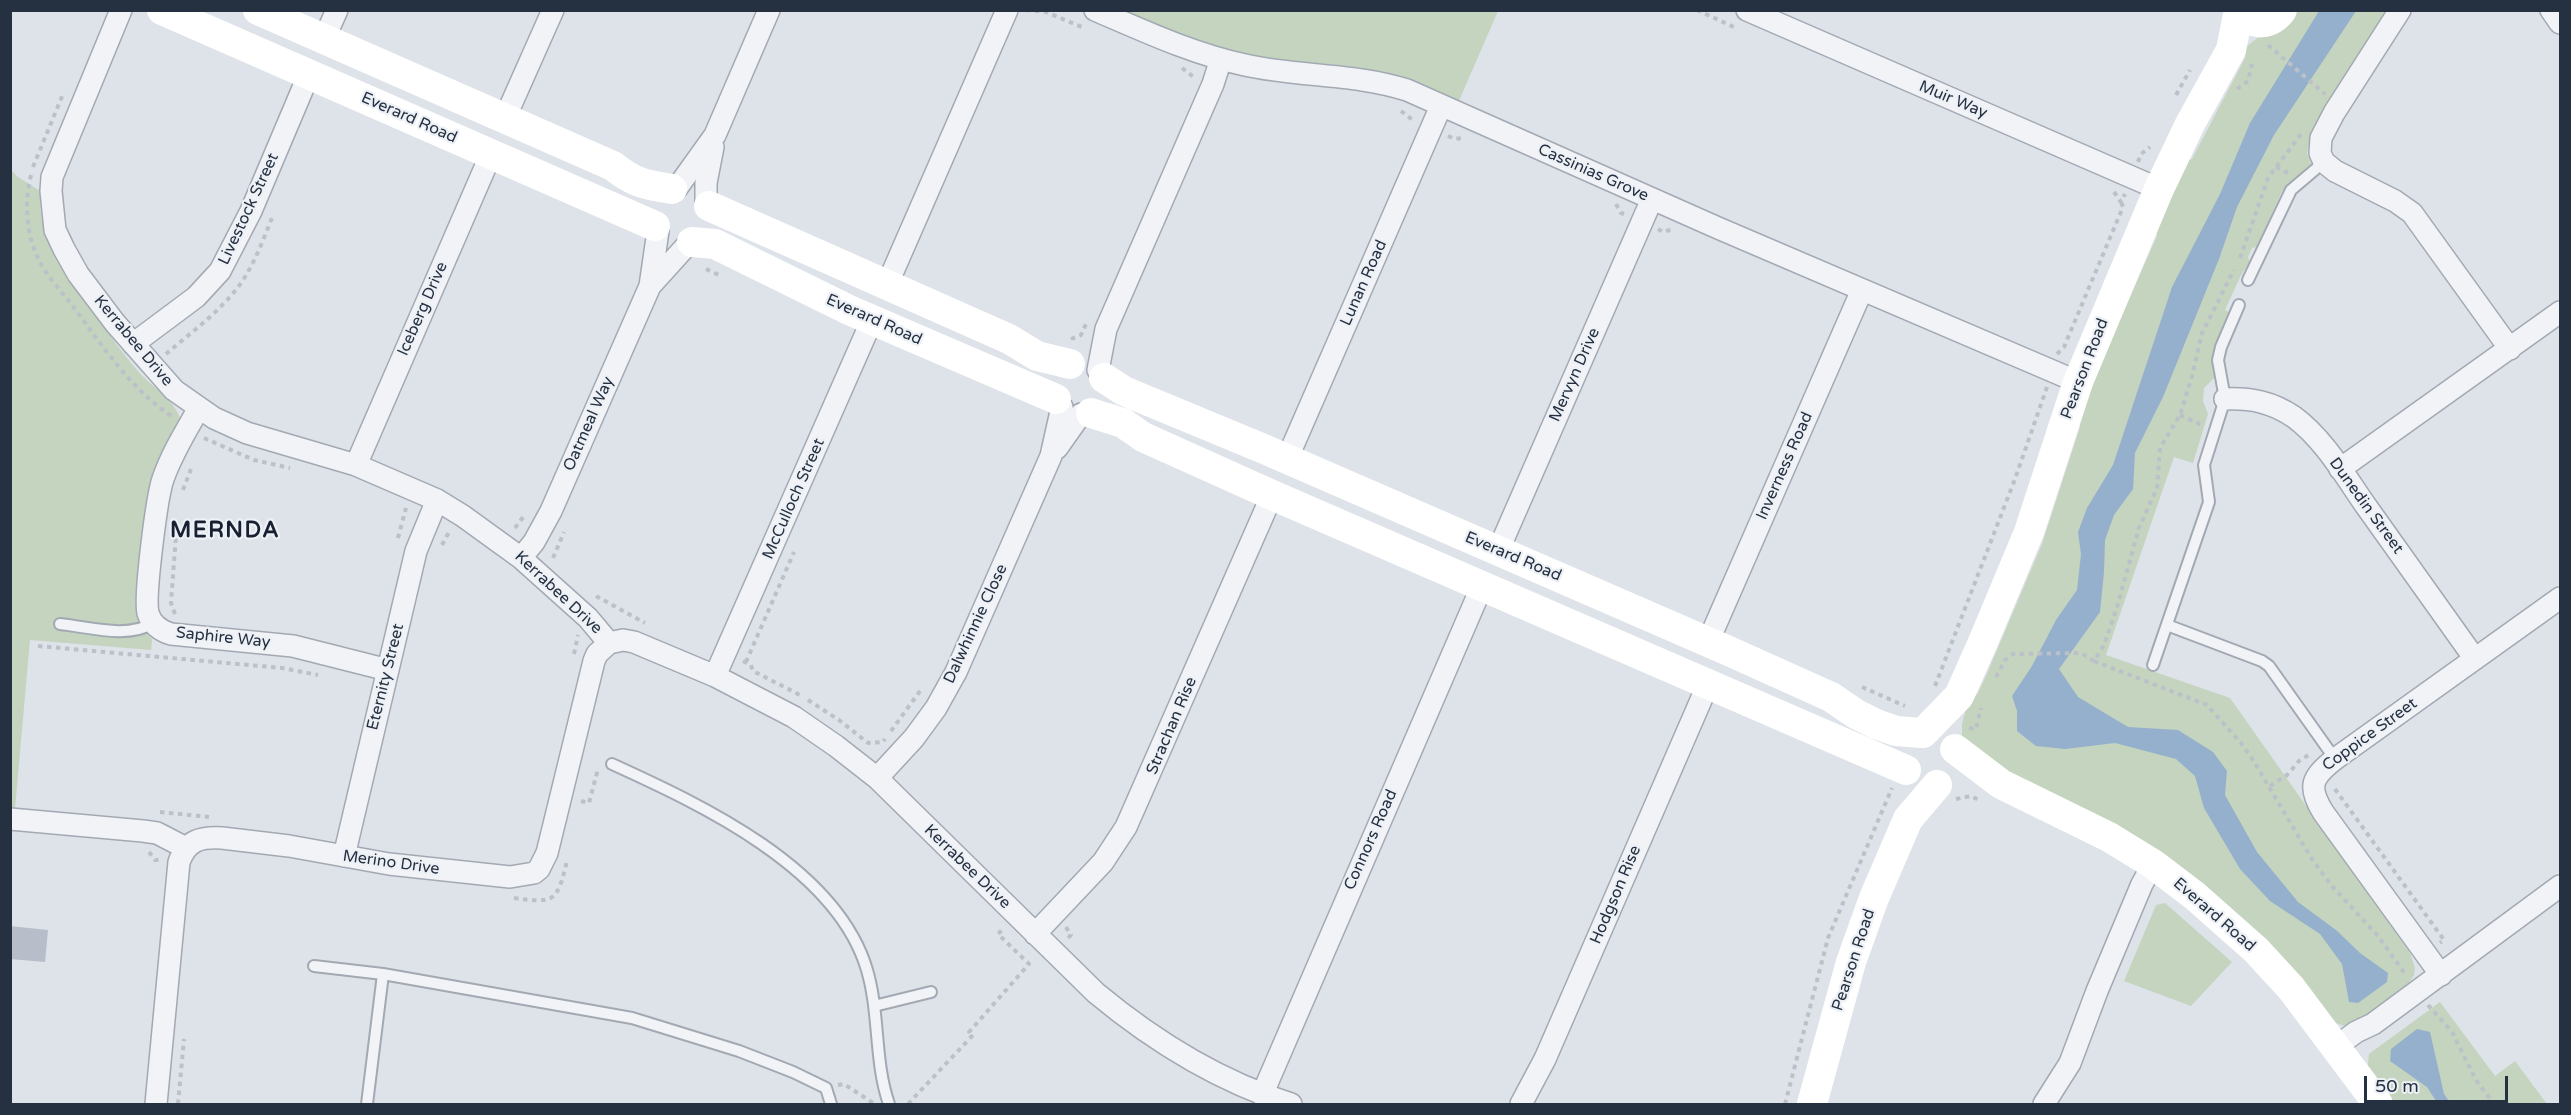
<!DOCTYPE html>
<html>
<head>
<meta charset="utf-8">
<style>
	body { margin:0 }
	#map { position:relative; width:2571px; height:1115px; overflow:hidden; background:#dee2e9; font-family:"Varela Round",sans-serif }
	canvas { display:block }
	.frame { position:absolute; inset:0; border:12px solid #253041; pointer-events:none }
	.scale { position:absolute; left:2364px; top:1076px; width:144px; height:27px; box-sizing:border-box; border:3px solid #253041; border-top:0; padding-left:8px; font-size:18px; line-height:21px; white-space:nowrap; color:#253041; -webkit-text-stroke:4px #edf1f6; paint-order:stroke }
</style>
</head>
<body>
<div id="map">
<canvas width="2571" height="1115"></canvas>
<div class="frame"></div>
<div class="scale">50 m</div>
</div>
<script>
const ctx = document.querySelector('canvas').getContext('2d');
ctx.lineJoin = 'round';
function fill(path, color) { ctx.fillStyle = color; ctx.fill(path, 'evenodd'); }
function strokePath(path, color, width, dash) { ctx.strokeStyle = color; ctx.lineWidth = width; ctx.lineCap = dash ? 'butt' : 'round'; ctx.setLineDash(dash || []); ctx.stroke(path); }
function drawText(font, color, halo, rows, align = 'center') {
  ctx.font = font + ' "Varela Round",sans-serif'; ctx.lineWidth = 4.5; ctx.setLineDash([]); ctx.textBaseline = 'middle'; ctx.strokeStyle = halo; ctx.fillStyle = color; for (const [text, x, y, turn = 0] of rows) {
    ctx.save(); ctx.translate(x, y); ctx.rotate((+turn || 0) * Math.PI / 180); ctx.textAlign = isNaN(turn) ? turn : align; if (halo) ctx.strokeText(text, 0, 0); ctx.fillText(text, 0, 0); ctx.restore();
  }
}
const green = new Path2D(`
	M1124 11H1498L1458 103C1430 91 1402 76 1372 70 1327 61 1281 64 1236 53 1197 44 1160 25 1124 11Z
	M2292 11H2390L2310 137 2307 153 2311 164 2282 191 2257 247 2252 248 2248 257 2250 262 2241 275 2225 310 2229 312C2220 334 2210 353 2215 377L2204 388 2203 401 2208 414 2193 463 2174 457 2106 655 2230 698 2410 953 2415 968 2414 975 2408 984 2358 1022 2346 1026 2335 1023 2293 976 1998 772 1962 742V724L1967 705 1978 693 1986 676 2042 544 2080 427 2077 417 2157 236 2155 226 2184 162 2192 159 2245 58 2246 47Z
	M10 169 18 177 40 191C38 242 66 276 95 315 109 333 122 353 137 370 150 386 173 398 180 418L145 632 152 639 151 650 30 640 15 808H10Z
	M2165 903 2232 962 2191 1006 2124 981 2156 905Z
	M2440 1002 2495 1076 2515 1061 2547 1104H2392L2367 1071 2369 1054Z`);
const water = new Path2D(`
	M2319 11H2356L2274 135 2237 207 2219 259 2163 397 2135 453 2133 489 2114 515 2105 540 2104 572 2100 612 2059 669 2078 697 2128 727 2178 730 2213 752 2227 771 2225 795 2257 852 2298 902 2336 930 2360 953 2388 973 2387 982 2358 1003 2349 1002 2342 964 2320 934 2270 901 2240 869 2204 808 2195 776 2176 759 2115 743 2065 749 2036 746 2017 731V711L2012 696 2032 666 2056 620 2077 590 2081 554 2078 532 2087 508 2113 465 2172 287 2220 194 2250 123Z
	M2417 1029 2430 1032 2444 1094 2451 1104H2438L2427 1087 2390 1061 2391 1049Z`);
const building = new Path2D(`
	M10 926 48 930 45 962 10 959Z`);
const path = new Path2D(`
	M1026 10 1046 12 1084 28
	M1697 10 1736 28
	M2268 45 2325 94
	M1182 68 1195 78
	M2237 89 2248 81 2252 64
	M2176 95 2190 70
	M1401 111 1414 121
	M1448 136 1455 139 1463 138
	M2138 162 2141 154 2150 147
	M33 167 63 94
	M2276 167 2288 173
	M31 175C24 202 26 235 39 260 47 276 61 291 72 305 102 345 130 389 173 417
	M2114 192 2121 202 2125 194
	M1616 204 1621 213 1627 215
	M1658 229 1663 232 1673 229
	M2240 258 2268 178 2301 134
	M706 269 719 275
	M1071 339 1081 335 1086 324
	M166 354C195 329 231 304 249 270 258 254 265 235 272 218
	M2057 354 2064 347 2123 207 2121 202
	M2180 415 2204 426
	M204 438 254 460 290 468
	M183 490 191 469
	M515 528 524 516
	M398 538 406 508
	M442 545 449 532
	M553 558 564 532
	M596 596 645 623
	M175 614 171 603 177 521
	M38 646 282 668 318 675
	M574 654 578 635
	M743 661 751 665 753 671 802 696
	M2094 661 2207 705 2241 743 2253 760 2313 861 2332 886 2378 936 2406 975
	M746 662 794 552
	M1996 677 2005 660 2013 654 2081 653 2094 661 2104 645 2117 607 2139 528 2157 488 2160 448 2180 415 2192 376 2202 333 2234 270
	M1935 686 2015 479 2047 387
	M1862 687 1905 706
	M808 700 839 720 868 743 883 742 885 739
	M1969 728 1976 729 1981 708
	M891 731 920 691
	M2270 786 2287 775 2299 761 2310 754
	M2335 789 2444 940 2440 943
	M1956 799 1971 796 1981 801
	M581 801 589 803 598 769
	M160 812 209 817
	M149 852 155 860H161
	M514 898C556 904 557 901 567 861
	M1066 927 1071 935 1066 940
	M2428 1005 2452 1032 2476 1080 2494 1104
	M838 1085 844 1084 873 1103
	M178 1104 184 1039
	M908 1104 973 1035 969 1032 1029 964 998 934 1003 929
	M1785 1104 1828 938 1892 788`);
const lane = new Path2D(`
	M2248 280 2291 190 2324 162
	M60 624C89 627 128 639 153 623
	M2167 625 2262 661 2269 666 2335 759
	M2153 665 2209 502 2204 465 2225 399 2218 360 2221 347 2239 305
	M612 764C702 805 837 868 867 970 880 1014 874 1061 889 1104
	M314 966 383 974 632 1018 739 1051 793 1072 826 1088 831 1104
	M874 1006 931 992
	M367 1104 383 974`);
const street = new Path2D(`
	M121 10 52 177 51 191 55 230 64 249 78 274 115 323 174 390 214 418 247 433 356 465 437 500 463 516 521 558 588 618 609 643 623 640 634 642 715 676 794 717 836 746 877 778 1096 993C1155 1042 1218 1081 1291 1104
	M1095 10C1144 31 1193 54 1245 65 1298 77 1354 73 1407 90L1718 228 2078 382
	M1747 10 2159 189
	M2400 10 2334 113 2321 138 2320 153 2324 162 2335 171 2395 201 2412 213 2510 349
	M2551 10 2560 23
	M324 39 337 10
	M505 118 553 10
	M677 188 715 135 769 10
	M706 201V183L713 147
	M887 285 1007 10
	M650 286 658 231
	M133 344 196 297 220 271 251 211 309 74
	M1098 370 1106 329 1213 84 1221 59
	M2225 399C2251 398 2272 402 2294 417 2324 439 2345 476 2366 506 2402 557 2439 608 2475 659
	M199 408C186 431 172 453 163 479 157 496 144 596 148 613 151 624 161 631 171 634L293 646 388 670
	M1057 448 1081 414
	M1287 459 1441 106
	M356 465 491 154
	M2340 469 2560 312
	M1498 551 1652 199
	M521 558 534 542 551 511 650 286 688 244
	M1708 642 1862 290
	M715 676 872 320
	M877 778 914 738 936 708 956 672 1051 456 1062 407
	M10 819 143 831 157 833 186 848
	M344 856 416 551 437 500
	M1035 934 1103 862 1126 827 1272 495
	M2441 975 2323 812C2307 786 2312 777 2335 759L2560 598
	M2336 1047 2356 1032 2373 1024 2560 886
	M1262 1095 1482 586
	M156 1104 179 862C187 840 200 837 222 838L289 846 389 864 510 877 534 873 539 869 547 853 594 661 597 654 609 643
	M1521 1104 1545 1059 1708 684
	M2044 1104 2070 1063 2097 991 2142 884 2153 864`);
const secondary = new Path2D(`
	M162 10 655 226
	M258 10 613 166C634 183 646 185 672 189
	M2242 10C2251 28 2272 25 2282 10
	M709 206 1009 339 1037 356 1070 364
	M692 242 715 244 849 310 1056 399
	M1104 378 1124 391 1264 449 1731 652 1831 697 1856 714 1876 724 1896 731 1921 733
	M1091 413 1123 423 1143 437 1272 495 1906 770
	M1923 733 1959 696 1983 642 2029 532 2078 382 2159 189 2190 124 2231 50 2239 10
	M1955 749 2001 784 2109 837 2153 864 2195 896 2256 950 2291 988 2378 1104
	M1812 1104 1851 962 1874 898 1908 819 1937 785`);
const streetNames = [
	["Muir Way",1953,100,23],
	["Everard Road",409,118,24],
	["Cassinias Grove",1593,173,24],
	["Livestock Street",249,209,-65],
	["Lunan Road",1364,283,-66],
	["Iceberg Drive",423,309,-66],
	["Everard Road",874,320,24],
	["Kerrabee Drive",133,341,50],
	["Pearson Road",2085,369,-69],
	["Mervyn Drive",1575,375,-66],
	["Oatmeal Way",589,424,-66],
	["Inverness Road",1785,466,-66],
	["McCulloch Street",794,499,-66],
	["Dunedin Street",2366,506,54],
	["Everard Road",1513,557,23],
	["Kerrabee Drive",558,593,43],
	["Dalwhinnie Close",976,624,-65],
	["Saphire Way",223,638,6],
	["Eternity Street",386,677,-76],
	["Strachan Rise",1172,726,-67],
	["Coppice Street",2370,735,-36],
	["Connors Road",1371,840,-66],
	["Merino Drive",391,863,8],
	["Kerrabee Drive",967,867,44],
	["Hodgson Rise",1616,895,-67],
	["Everard Road",2214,915,41],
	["Pearson Road",1854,960,-72]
];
const districtNames = [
	["MERNDA",225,531]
];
fill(green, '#c4d4be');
fill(water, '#95b0cd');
fill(building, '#b7bec9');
strokePath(lane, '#a3a9b3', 14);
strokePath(street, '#a3a9b3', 24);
strokePath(path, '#bcc0c8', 4, [4.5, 4.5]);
strokePath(lane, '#f1f3f7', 10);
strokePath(street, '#f1f3f7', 21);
strokePath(secondary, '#fff', 30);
drawText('16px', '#253041', '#edf1f6', streetNames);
ctx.letterSpacing = '1.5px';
drawText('bold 22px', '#182132', '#edf1f6', districtNames);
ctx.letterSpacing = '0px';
</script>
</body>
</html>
